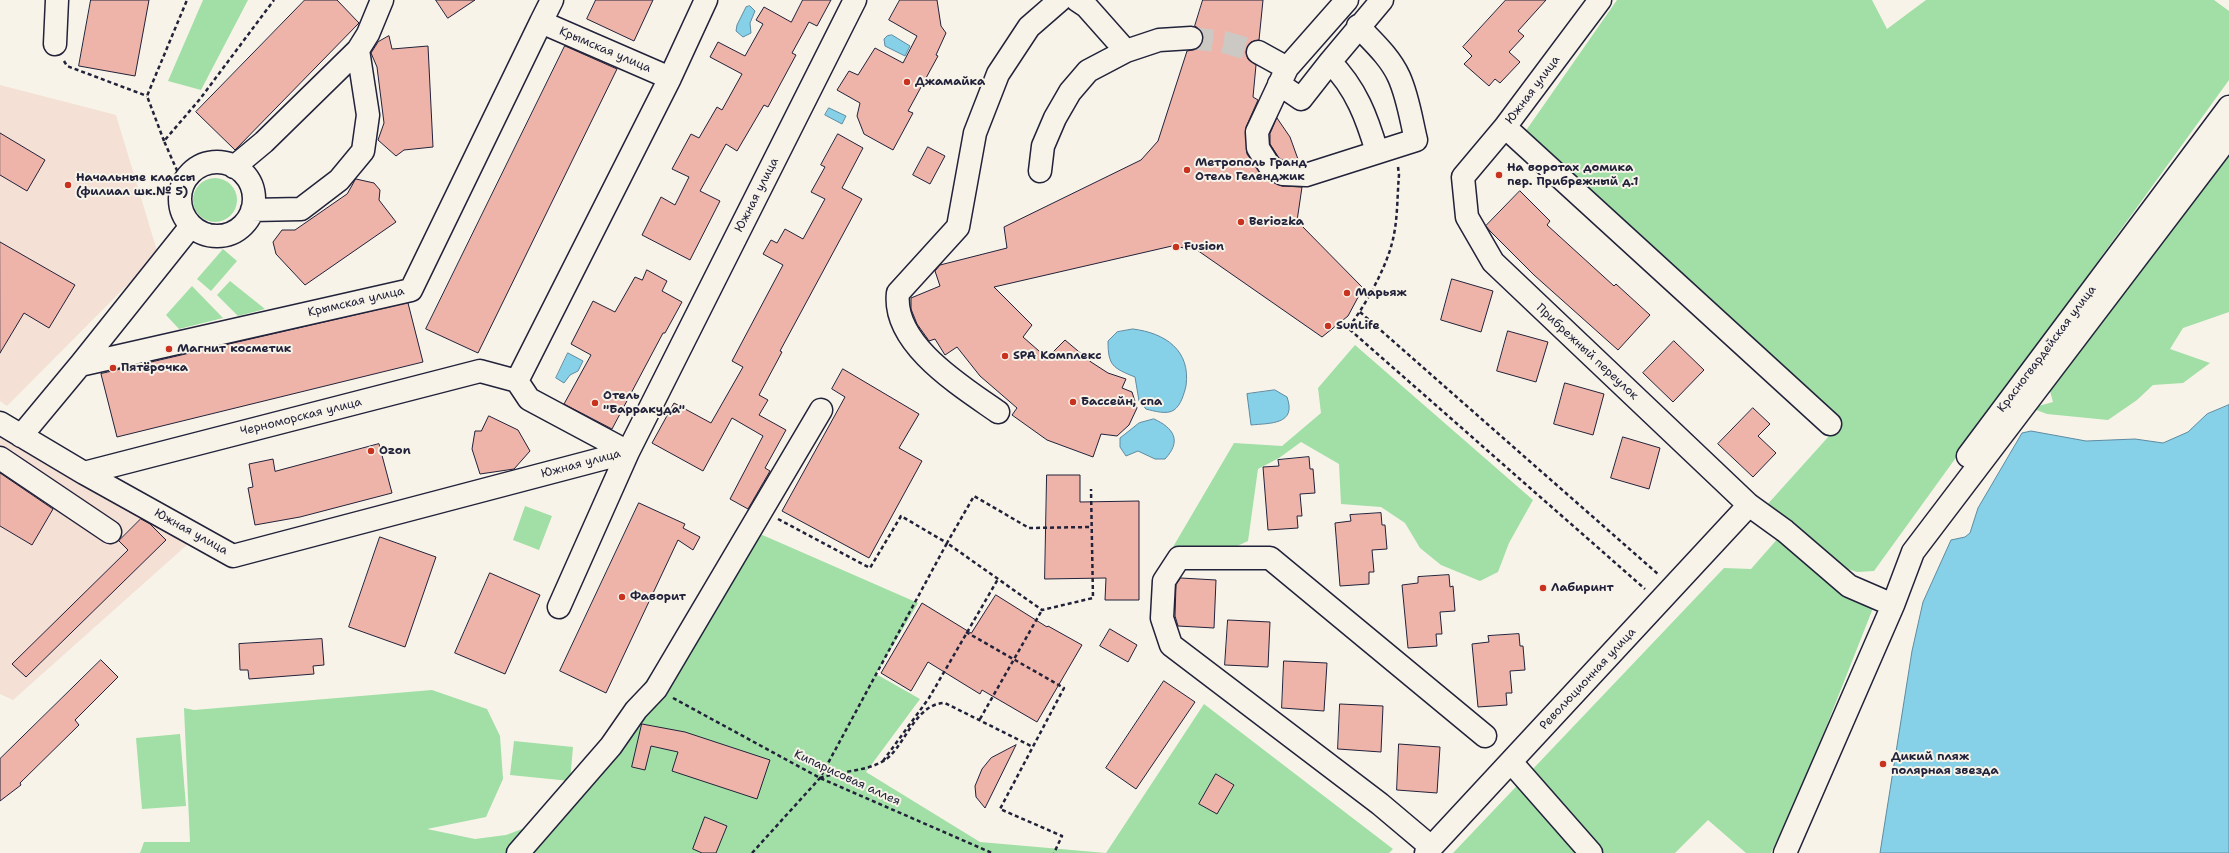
<!DOCTYPE html>
<html>
<head>
<meta charset="utf-8">
<style>
	body { margin:0 }
	canvas { display:block; background:#f7f3e8 }
</style>
</head>
<body>
<canvas width="2229" height="853"></canvas>
<script>
const ctx = document.querySelector('canvas').getContext('2d');
ctx.lineJoin = 'round';
function fill(path, color) { ctx.fillStyle = color; ctx.fill(path, 'evenodd'); }
function strokePath(path, color, width, dash) { ctx.strokeStyle = color; ctx.lineWidth = width; ctx.lineCap = dash ? 'butt' : 'round'; ctx.setLineDash(dash || []); ctx.stroke(path); }
function drawText(font, color, halo, rows, align = 'center') {
  ctx.font = font + ' "Shantell Sans",sans-serif'; ctx.lineWidth = 4; ctx.setLineDash([]); ctx.textBaseline = 'middle'; ctx.strokeStyle = halo; ctx.fillStyle = color; for (const [text, x, y, turn = 0] of rows) {
    ctx.save(); ctx.translate(x, y); ctx.rotate((+turn || 0) * Math.PI / 180); ctx.textAlign = isNaN(turn) ? turn : align; if (halo) ctx.strokeText(text, 0, 0); ctx.fillText(text, 0, 0); ctx.restore();
  }
}
const built = new Path2D(`
	M0 85 116 115 158 254 7 406 0 401Z
	M0 438 188 544 13 700 0 694Z`);
const green = new Path2D(`
	M203 0H248L201 90 168 81Z
	M1617 0H1872L1887 29 1926 0H2214L2229 11V80L1874 571 1857 572 1842 567 1766 506 1838 426 1525 132Z
	M2229 119V312L2183 328 2170 349 2210 363 2183 383 2153 385 2137 400 2108 420 2047 414 2031 408 2053 402 2048 384 2106 300 2124 292 2120 266Z
	M193 200a22 22 0 1 1 44 0a22 22 0 1 1-44 0Z
	M223 249 237 261 211 291 197 279Z
	M230 281 265 309 238 316 217 295Z
	M192 286 223 318 179 329 166 315Z
	M1355 345 1533 500 1509 543 1498 572 1480 581 1441 565 1420 548 1405 523 1381 507 1341 504 1339 464 1301 442 1279 458 1258 469 1248 541 1214 557 1173 547 1234 443 1282 446 1321 413 1318 388Z
	M525 506 552 516 539 550 513 540Z
	M751 530 918 603 876 674 920 699 866 772 980 842 1106 853 1204 704 1393 849 1389 853H140L144 842H190L184 708 194 710 432 690 487 709 500 736 503 779 486 817 427 829 475 839 506 835 562 814 599 748Z
	M1780 536 1875 603 1802 788 1771 853H1746L1708 820 1675 853H1453L1724 568 1751 569Z
	M180 734 186 806 142 809 136 738Z
	M514 741 573 747 570 781 510 775Z`);
const water = new Path2D(`
	M750 6 755 11 750 23 751 33 743 37 736 31 737 25 746 7Z
	M892 35 910 46 905 56 885 46 884 39 887 36Z
	M829 108 846 116 842 124 825 115Z
	M1133 329C1165 333 1191 350 1186 386 1184 394 1181 405 1174 410 1167 415 1154 411 1146 409L1139 401 1135 377C1113 368 1108 366 1108 341L1117 332Z
	M568 353 583 361 578 371 570 375 564 383 556 378Z
	M1275 390 1287 397C1297 425 1270 423 1251 425L1247 394Z
	M2229 405V853H1880L1912 651 1923 602 1951 540 1965 537 1970 533 1978 508 2022 433 2031 431 2086 441 2135 439 2163 443 2188 432 2207 414Z
	M1154 419C1174 428 1182 441 1165 459H1155L1138 451 1126 456 1120 447V438L1139 423Z`);
const building = new Path2D(`
	M91 0H149L135 76 79 66Z
	M305 0H337L359 23 235 150 196 112Z
	M436 0H475L448 18Z
	M596 0H653L634 41 587 19Z
	M803 0H831L817 26 809 22 792 53 796 55 768 107 764 105 737 151 726 144 700 191 720 201 690 260 642 235 661 197 675 205 689 177 672 169 691 134 699 138 717 107 722 110 742 74 710 57 718 42 745 56 763 24 756 20 764 7 791 22Z
	M900 0H937L941 26 946 33 936 55 938 56 908 111 913 113 893 150 864 134 857 116 860 103 837 90 849 71 858 75 875 48 903 63 917 36 889 20Z
	M1203 0H1263L1259 40 1251 42 1246 52 1248 59 1256 65 1253 97 1258 100 1246 127 1247 154 1264 178 1282 186 1302 187 1297 221 1363 288 1348 316 1322 337 1197 250 1172 246 994 287 1032 325 1023 337 1047 358 1065 340 1091 362 1108 373 1126 379 1122 388 1132 392 1137 408 1129 425 1117 436 1101 434 1093 457 1047 440 1012 415 1017 408 980 376 957 347 945 355 935 339 929 341 927 338 917 324 911 309V298L940 286 935 271 940 265 1007 248 1004 227 1141 160 1158 141 1187 51 1198 49 1202 43V31L1195 26Z
	M1506 0H1546L1518 31 1524 36 1509 52 1520 62 1500 83 1495 79 1489 86 1464 64 1472 56 1463 47Z
	M389 36 392 49 428 46 433 147 404 150 396 156 378 140 384 123 377 67 371 53 378 42Z
	M565 46 617 69 478 353 426 329Z
	M1277 118 1290 137 1299 162H1286L1279 158 1270 144V134Z
	M0 133 45 160 27 191 0 175Z
	M838 134 863 148 842 188 862 199 780 351 782 352 759 395 768 400 759 415 786 430 765 468 770 471 748 509 730 499 763 436 732 418 703 471 652 443 674 403 711 423 743 367 732 361 783 265 763 254 771 240 777 243 785 229 803 239 825 199 811 192 825 167 821 165Z
	M928 147 945 156 930 184 913 175Z
	M356 179 374 183 380 190 379 200 396 222 305 285 276 254 273 242 282 230H295L347 194Z
	M1520 191 1550 221 1547 225 1614 286 1616 284 1650 315 1618 350 1534 275 1490 231 1486 226Z
	M0 242 75 285 49 328 24 313 0 353Z
	M647 270 667 281 662 291 682 302 665 333H663L612 429 564 404 591 355 571 344 593 301 615 312 635 277 642 280Z
	M1452 279 1493 291 1481 332 1441 320Z
	M408 303 423 362 117 437 101 374Z
	M1508 331 1548 342 1536 382 1497 371Z
	M1674 341 1704 370 1673 402 1643 373Z
	M843 369 919 414 899 448 922 461 869 558 782 511 845 397 832 389Z
	M1565 383 1604 394 1593 435 1554 424Z
	M1753 408 1770 424 1758 436 1776 453 1753 477 1718 444Z
	M489 416 518 430 530 451 514 469 480 474 472 449 475 431H481Z
	M1623 437 1660 448 1649 489 1611 478Z
	M379 444 392 493 300 517 255 525 248 488 253 487 249 464 273 459 275 471Z
	M1309 457 1310 469H1313L1315 493 1300 494 1302 516H1297L1298 528 1268 530 1263 467 1279 466 1278 460Z
	M0 473 53 509 32 545 0 526Z
	M1047 475H1080V502L1139 501V600H1105L1106 578 1045 579Z
	M639 503 685 524 683 528 700 537 693 550 678 540 606 693 560 671Z
	M1381 513 1382 525H1385L1387 549 1372 550 1374 572H1369V584L1340 586 1335 523 1351 521 1350 515Z
	M141 519 150 524 166 540 26 677 12 664 128 550 119 541Z
	M380 537 436 557 405 647 349 627Z
	M490 573 540 595 505 674 455 653Z
	M1449 575 1450 587 1453 586 1455 611 1440 612 1442 634H1436L1437 646 1408 648 1402 585 1418 583V577Z
	M1181 578 1216 580 1214 628 1178 626 1175 616 1176 585Z
	M996 595 1047 627 1048 626 1082 645 1037 722 982 690 980 694 928 662 911 691 881 673 922 603 971 633Z
	M1228 620 1270 622 1268 667 1225 665Z
	M1110 629 1137 645 1128 662 1100 646Z
	M1519 634 1520 646H1523L1525 670 1510 671 1512 693H1506L1507 705 1478 707 1472 644 1489 642 1488 636Z
	M322 639 324 665 313 666 314 674 249 679 248 670H240L239 644Z
	M101 660 118 677 75 720 79 725 20 783 21 785 0 801V759Z
	M1284 661 1327 663 1324 711 1282 708Z
	M1164 681 1195 702 1136 789 1106 768Z
	M1340 704 1383 706 1381 752 1338 749Z
	M642 724 685 732 770 760 757 799 672 771 678 752 651 746 645 770 632 767Z
	M1399 744 1440 747 1437 793 1397 790Z
	M1016 745 985 808 976 797 975 786 982 769 991 758Z
	M1216 774 1234 785 1217 814 1199 804Z
	M705 817 727 826 716 853H702L693 849Z`);
const minorTunnel = new Path2D(`
	M1191 38 1224 42 1258 52`);
const path = new Path2D(`
	M64 61 67 66 147 96
	M164 141 147 96 187 0
	M1398 167 1399 175C1397 197 1398 221 1392 243 1386 268 1364 308 1348 328L1645 589
	M183 184 164 141 200 99 274 0
	M1360 312 1659 575
	M778 519 870 568 901 516 947 543 974 496 1029 528 1091 527
	M966 632 1064 688 1000 809 1062 836 1054 853
	M673 698 820 778 992 853
	M980 719 1042 610
	M883 761 929 698 998 579
	M820 778C842 770 873 772 890 756 907 739 918 703 945 703L1033 747
	M752 853 820 778 947 543 1042 610 1093 598 1091 489`);
const minor = new Path2D(`
	M1077 0 1086 6 1126 51
	M1347 0 1287 68 1257 132 1258 148 1270 167 1283 174 1306 175 1416 140C1411 119 1408 97 1399 77 1390 57 1373 42 1358 26
	M1600 0 1505 127 1463 177 1467 217 1493 262 1749 505 1785 531 1849 586 1893 605
	M541 22 552 0
	M55 44 57 0
	M1258 52 1287 68
	M1279 84 1301 99 1330 62
	M1505 127 1830 424
	M1377 152C1367 118 1356 88 1330 62L1382 0
	M180 199a37 37 0 1 1 74 0a37 37 0 1 1-74 0Z
	M234 167 264 142 358 50 368 34 382 0
	M1040 171 1043 146 1055 118 1070 92 1088 71 1126 51 1159 40 1191 38
	M252 210 301 209 339 180 363 151 368 115 358 50
	M80 365 191 226
	M998 412C961 386 892 344 898 293L958 227 975 133 998 74 1029 27 1060 0
	M0 423 84 473 233 556 628 452 855 0
	M21 436 80 365 411 290 541 22 670 78
	M1968 456 2229 107
	M0 458 110 532
	M84 473 480 371 517 381
	M559 607 628 452 529 399 517 381 670 78 706 0
	M1511 762 1591 853
	M1431 847 1380 804 1171 645 1162 618 1164 581 1179 558H1270L1485 736
	M518 853 611 746 636 710 656 689 821 410
	M1426 853 1749 505
	M1785 853 1893 605 1913 552 2229 136`);
const markers = [
	[907,82,4,"#c8321e"],
	[1187,170,4,"#c8321e"],
	[1499,175,4,"#c8321e"],
	[68,185,4,"#c8321e"],
	[1241,222,4,"#c8321e"],
	[1176,247,4,"#c8321e"],
	[1347,293,4,"#c8321e"],
	[1328,326,4,"#c8321e"],
	[169,349,4,"#c8321e"],
	[1005,356,4,"#c8321e"],
	[113,368,4,"#c8321e"],
	[1073,402,4,"#c8321e"],
	[595,403,4,"#c8321e"],
	[371,451,4,"#c8321e"],
	[1543,588,4,"#c8321e"],
	[622,597,4,"#c8321e"],
	[1883,764,4,"#c8321e"]
];
const streetNames = [
	["Крымская улица",605,50,23],
	["Южная улица",1533,90,-53],
	["Южная улица",757,195,-63],
	["Крымская улица",356,302,-13],
	["Красногвардейская улица",2047,349,-53],
	["Прибрежный переулок",1587,352,43],
	["Черноморская улица",301,417,-14],
	["Южная улица",581,464,-15],
	["Южная улица",191,532,29],
	["Революционная улица",1588,679,-47],
	["Кипарисовая аллея",847,778,25]
];
const poiNames = [
	["Джамайка",915,82],
	["Метрополь Гранд",1195,163],
	["Отель Геленджик",1195,177],
	["На воротах домика",1507,168],
	["пер. Прибрежный д.1",1507,182],
	["Начальные классы",76,178],
	["(филиал шк.№ 5)",76,192],
	["Beriozka",1249,222],
	["Fusion",1184,247],
	["Марьяж",1355,293],
	["SunLife",1336,326],
	["Магнит косметик",177,349],
	["SPA Комплекс",1013,356],
	["Пятёрочка",121,368],
	["Отель",603,396],
	["\"Барракуда\"",603,410],
	["Бассейн, спа",1081,402],
	["Ozon",379,451],
	["Лабиринт",1551,588],
	["Фаворит",630,597],
	["Дикий пляж",1891,757],
	["полярная звезда",1891,771]
];
fill(built, '#f4e0d5');
fill(green, '#a1dfa6');
fill(water, '#86d1e7');
strokePath(water, '#5e8ba2', 1);
fill(building, '#eeb4a9');
strokePath(building, '#22223b', 1);
strokePath(minorTunnel, '#ccc9c5', 22, [22, 11]);
strokePath(minor, '#22223b', 25);
strokePath(path, '#22223b', 2.5, [4, 3]);
strokePath(minor, '#f7f3e8', 22);
for (const [x, y, r, color] of markers) { const dot = new Path2D(); dot.arc(x, y, r, 0, 2 * Math.PI); ctx.fillStyle = color; ctx.fill(dot); strokePath(dot, '#f7f3e8', 1.5); }
drawText('12px', '#22223b', '#f7f3e8', streetNames);
drawText('bold 12px', '#22223b', '#f7f3e8', poiNames, 'left');
</script>
</body>
</html>
